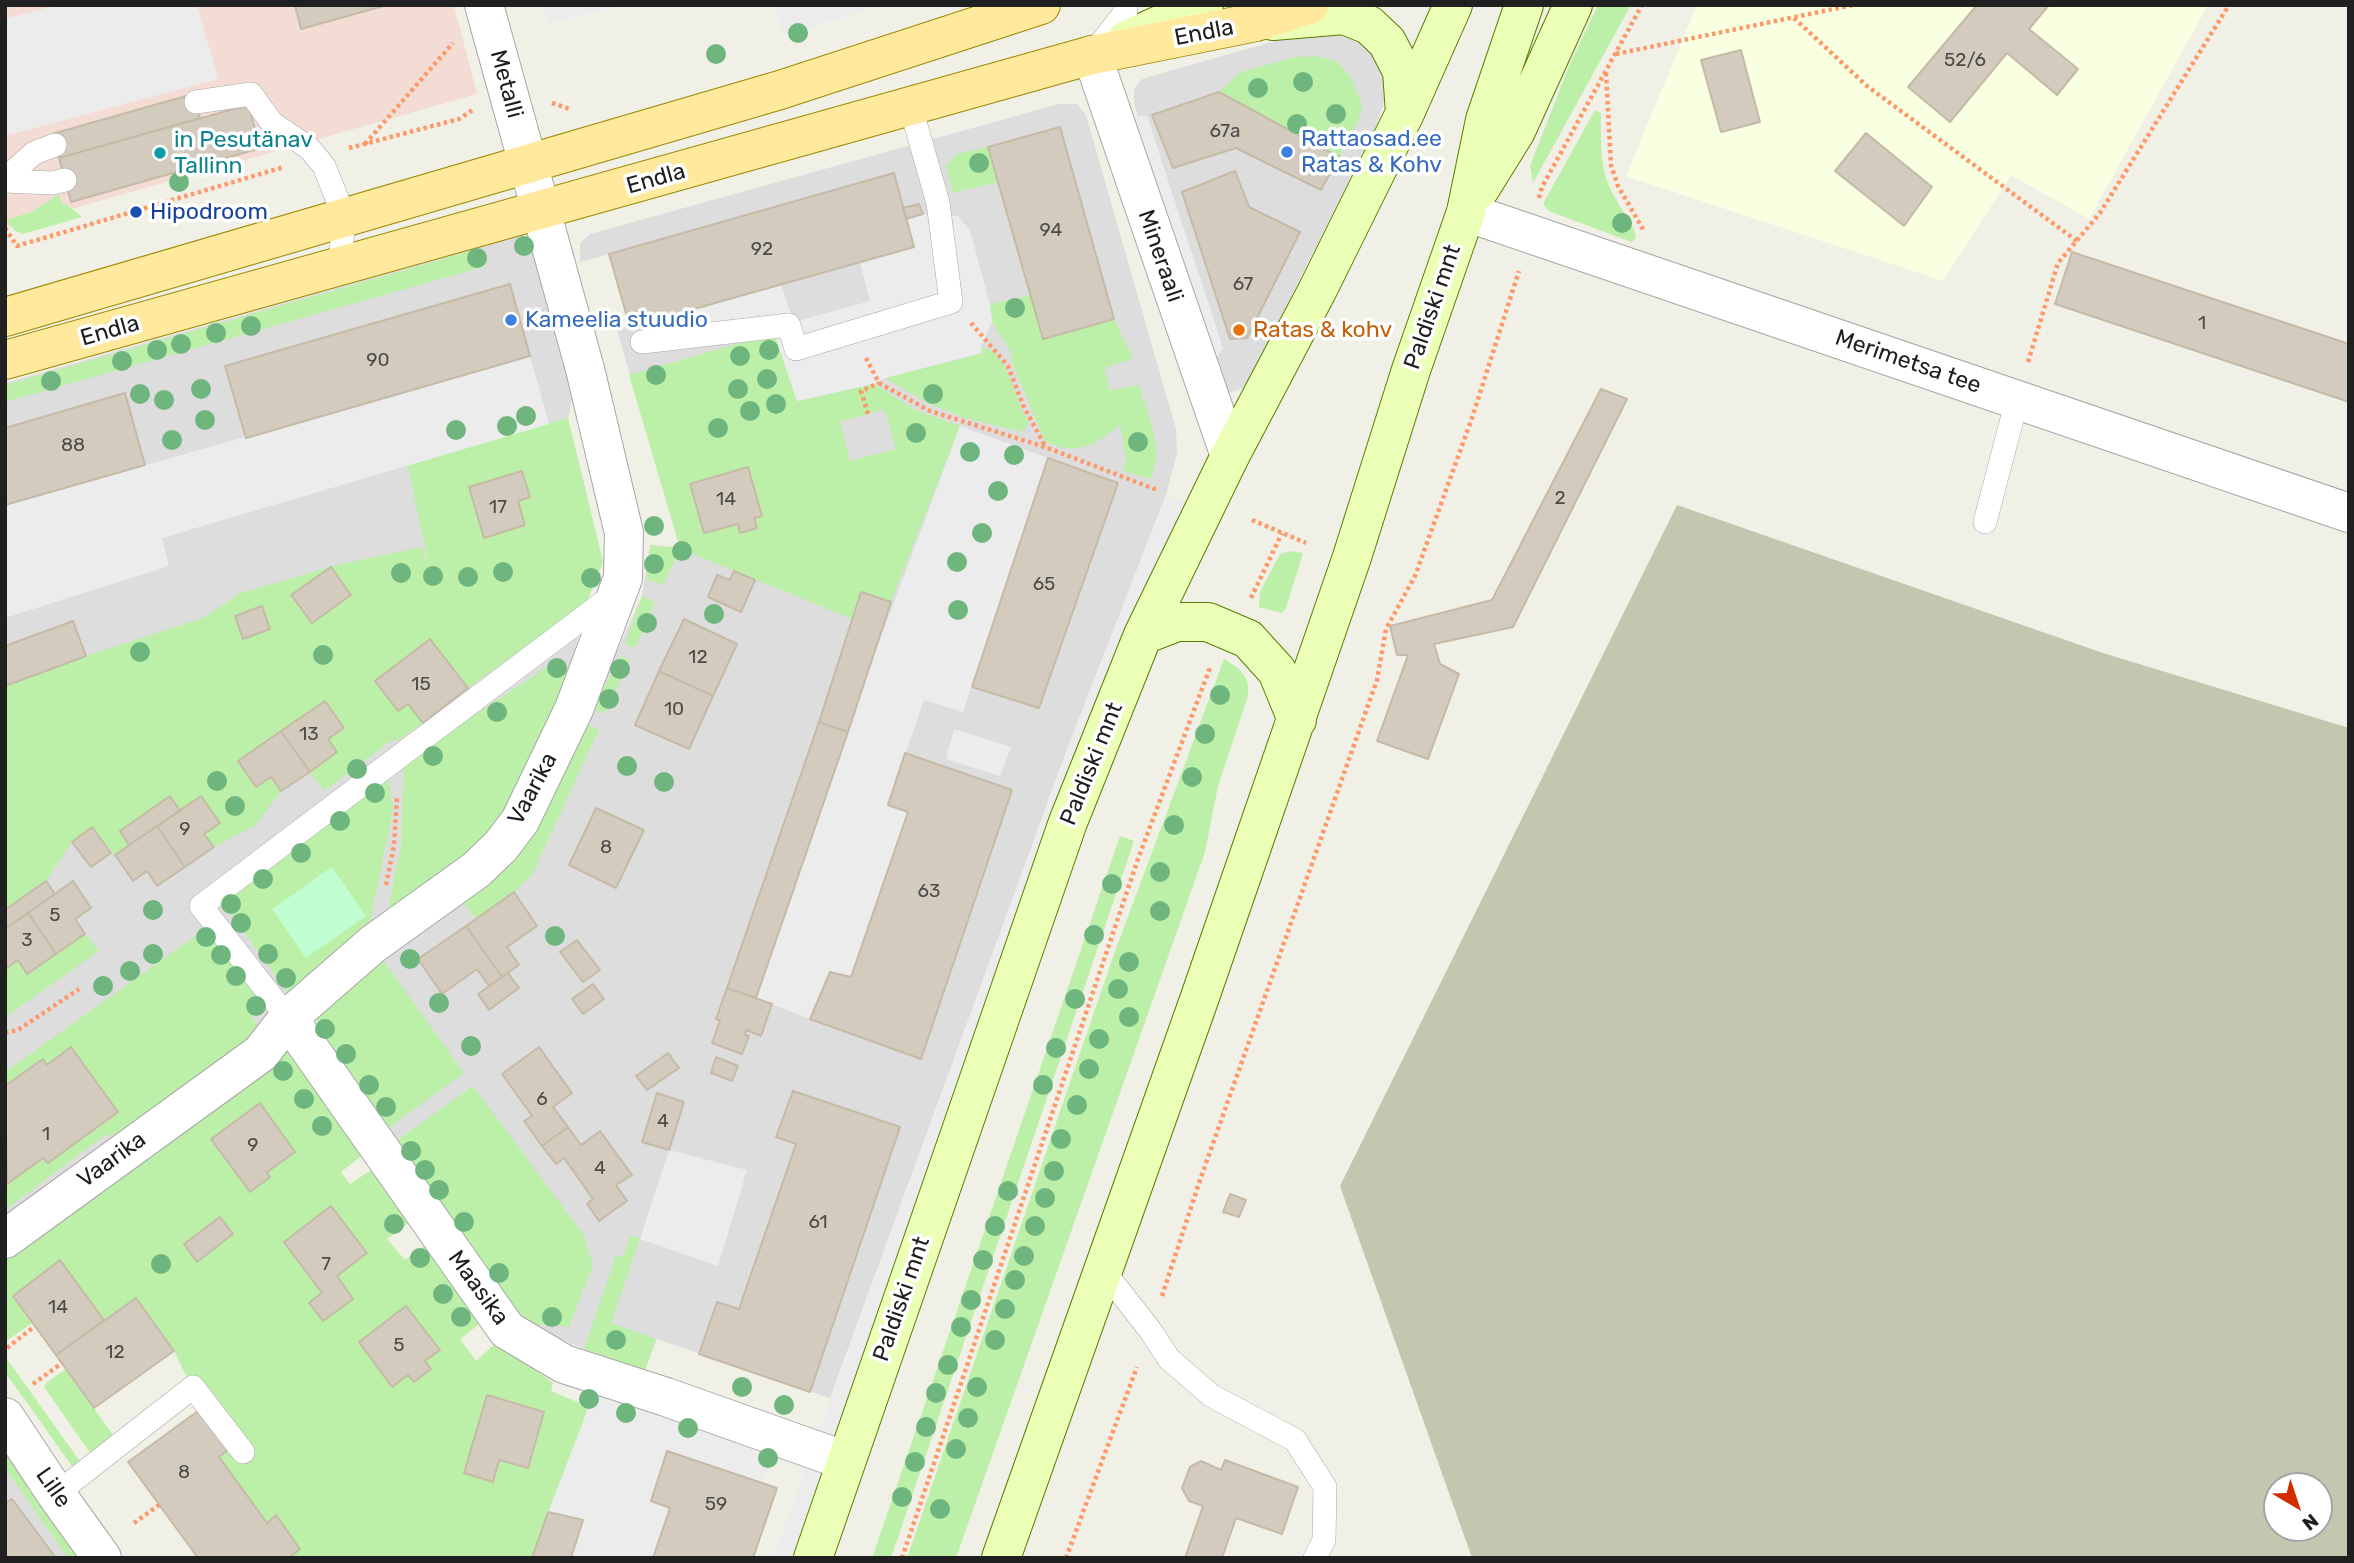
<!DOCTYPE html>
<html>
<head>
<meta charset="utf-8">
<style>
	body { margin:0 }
	#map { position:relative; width:2354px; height:1563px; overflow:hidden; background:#f1f0e6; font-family:Rubik,sans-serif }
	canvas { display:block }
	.frame { position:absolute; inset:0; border:7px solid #202020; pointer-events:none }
	.north { position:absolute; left:2263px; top:1472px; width:70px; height:70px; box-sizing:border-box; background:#fff; border:2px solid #a6a6a6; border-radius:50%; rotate:141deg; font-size:19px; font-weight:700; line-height:28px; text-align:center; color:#202020 }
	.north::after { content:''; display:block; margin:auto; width:24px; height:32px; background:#d02c00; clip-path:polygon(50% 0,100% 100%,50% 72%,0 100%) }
</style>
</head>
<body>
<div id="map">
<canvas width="2354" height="1563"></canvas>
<div class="frame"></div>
<div class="north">N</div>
</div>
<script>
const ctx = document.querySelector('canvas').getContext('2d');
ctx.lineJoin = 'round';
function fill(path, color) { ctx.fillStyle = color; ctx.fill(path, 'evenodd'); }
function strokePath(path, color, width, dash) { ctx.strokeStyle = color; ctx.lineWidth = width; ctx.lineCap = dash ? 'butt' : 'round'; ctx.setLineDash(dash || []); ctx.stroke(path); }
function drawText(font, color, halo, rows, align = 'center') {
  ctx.font = font + ' Rubik,sans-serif'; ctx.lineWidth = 7; ctx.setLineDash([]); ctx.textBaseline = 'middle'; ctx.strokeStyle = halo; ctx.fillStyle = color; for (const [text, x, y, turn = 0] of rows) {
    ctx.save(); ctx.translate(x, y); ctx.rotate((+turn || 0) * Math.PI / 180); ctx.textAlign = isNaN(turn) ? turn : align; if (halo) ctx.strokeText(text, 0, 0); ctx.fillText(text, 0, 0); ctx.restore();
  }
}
const residential = new Path2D(`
	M1343 25 1381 63 1387 93 1375 129 1247 384 1239 390 1226 393 1147 116 1138 117 1134 103V89L1142 79 1324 27Z
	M1059 104H1077L1086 115 1176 429 1177 453 1166 495 1065 755 830 1398 657 1339 645 1370 584 1349 526 1323 319 1032 317 1019 329 1002 463 902 545 809 642 596 650 545 680 548 617 330 630 327 610 254 580 262V243L590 234Z
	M521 235 527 237 533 242 574 392 568 418 603 562 587 602 570 669 501 822 264 1033 5 1225V383Z
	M5 1445 85 1558H5Z`);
const commercial = new Path2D(`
	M5 5H454L477 94 8 227 5 216Z`);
const education = new Path2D(`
	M1697 5H2208L2089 219 2011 175 1943 281 1626 176Z`);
const construction = new Path2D(`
	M1677 505 2103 653 2349 728V1558H1472L1340 1186ZM2277 1486H2319V1528H2277Z`);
const grass = new Path2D(`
	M1598 5H1631L1533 183 1530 166 1569 66Z
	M1315 56 1337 61 1350 76 1362 104 1359 120 1339 157 1219 92 1241 72 1295 57Z
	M1595 110 1601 113C1601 140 1599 169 1613 194 1620 207 1628 218 1635 232L1636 238 1631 242 1549 211 1543 204Z
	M988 147 999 182 953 193 946 166 956 154Z
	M59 194 63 206 66 204 82 217 23 234 15 231 6 220 31 212Z
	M478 249 484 253 487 263 483 267 5 402V385Z
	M1031 295 1044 338 1114 319 1133 358 1104 368 1110 390 1139 385 1153 429 1157 457 1151 479 1123 471 1126 460 1120 424C1097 445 1075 458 1045 441L1012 363 1011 352 992 322 990 304Z
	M774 333 798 401 874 384 916 410 960 426 891 602 852 619 681 549 663 584 647 580 650 545 680 548 629 375ZM884 409 896 449 850 461 840 422ZM748 467 762 516 754 518 757 529 740 533 738 524Z
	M981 346C1014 358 1011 398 1029 422L1024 430 1018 431 965 418 929 404 885 378 982 353Z
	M568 418 603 562 587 602 468 688 429 639 375 681 398 711 408 704 423 723 397 741 392 740 324 791 310 772 337 753 328 739 343 728 325 701 238 761 271 777 281 791 256 825 214 847 205 834 220 823 201 796 180 811 169 796 120 831 129 845 115 855 92 828 72 842 46 881 5 910V686L86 656 203 618 241 593 336 565 422 547 429 567 407 462ZM521 471 530 497 518 501 525 525 484 538 469 488ZM330 567 351 595H292V594Z
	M1290 551 1303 553 1286 608 1282 613 1259 607 1260 592 1280 554Z
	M642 596 655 603 635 648 625 644Z
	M620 656 630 660 605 714 594 709Z
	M1224 659C1241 669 1250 676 1248 696L1218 786 1205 852 956 1558H907L1114 954Z
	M550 665 570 669C545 736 521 812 465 861 441 882 412 899 386 918L401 846 404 762Z
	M586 724 599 729 532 875 514 892 476 919 463 902Z
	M388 772 393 810 368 932 288 993 219 898Z
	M1120 836 1134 841 891 1558H872Z
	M208 927 267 1005 252 1017 264 1033 129 1132 104 1136 5 1210V1185L43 1158 48 1163 118 1112 71 1047 47 1065 42 1059 5 1086V1072Z
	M85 934 99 951 7 1016 5 1013V969L18 960 28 974Z
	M383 960 464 1073 387 1129 319 1032 317 1019 329 1002Z
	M289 1047 367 1152 341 1172 350 1184 377 1166 414 1219 387 1239 405 1260 428 1243 482 1322 460 1339 476 1361 497 1342 553 1383 551 1391 589 1407 532 1558H289L300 1549 277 1516 267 1523 219 1457 230 1449 202 1408 174 1351 136 1298 104 1320 60 1260 13 1296 32 1323 8 1340 5 1336V1255ZM260 1103 295 1152 267 1172 270 1177 250 1192 211 1139ZM331 1206 367 1253 337 1276 353 1299 323 1321 309 1303 322 1293 284 1242ZM220 1217 233 1235 197 1261 184 1244ZM406 1306 439 1350 425 1361 431 1370 414 1382 408 1375 392 1387 359 1342ZM487 1395 544 1413 528 1468 499 1460 492 1481 464 1473Z
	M473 1086 583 1234 593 1265 569 1327 526 1323 488 1278 396 1141Z
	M630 1235 640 1239 611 1323 656 1339 645 1370 584 1349 616 1256 624 1255Z
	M5 1356 81 1463 74 1469 5 1372Z
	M66 1369 115 1438 91 1454 44 1387 46 1383Z
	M5 1447 85 1558H68L5 1468Z`);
const park = new Path2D(`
	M332 867 366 916 306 958 272 909Z`);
const parking = new Path2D(`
	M58 5H197L218 79 5 136V19Z
	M543 5H620L549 24Z
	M774 5H882L784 36Z
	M1147 116 1223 348 1204 376 1125 119Z
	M923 214 958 216 970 231 990 304 992 322 981 346 982 353 885 378 874 384 797 401 774 333 665 346 657 320 781 285 794 322 870 301 860 263 914 247 906 219Z
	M530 356 549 424 162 538 169 566 5 618V505Z
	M960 426 1048 458 963 712 924 700 888 805 908 812 851 977 830 972 810 1019 756 998 865 680Z
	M1166 495 1187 503 800 1558H773L1065 755Z
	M954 729 1011 747 1000 776 946 759Z
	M669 1150 747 1170 718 1266 640 1239Z
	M598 1375 778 1436 764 1481 667 1451 651 1501 670 1508 653 1558H571L583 1520 548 1512 583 1422Z`);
const building = new Path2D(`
	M295 5H387L301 29Z
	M1977 5H2049L2029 29 2078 69 2057 95 2007 53 1950 122 1908 87Z
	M1741 50 1760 122 1721 132 1701 60Z
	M1219 92 1339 157 1321 190 1236 148 1173 168 1152 115Z
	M193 94 200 118 59 158 52 134Z
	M248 105 261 148 71 202 59 158Z
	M1060 127 1114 319 1043 339 988 147Z
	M1866 133 1932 187 1904 226 1835 171Z
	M1235 171 1249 207 1300 232 1247 338 1230 339 1182 192Z
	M894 173 914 247 630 327 609 254Z
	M919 204 923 214 906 219 903 208Z
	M2072 252 2349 344V402L2055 304Z
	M510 284 530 356 246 438 225 366Z
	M1601 389 1627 399 1513 627 1434 644 1440 664 1459 674 1428 759 1377 741 1408 655H1397L1390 626 1492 600Z
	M125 393 145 465 5 505V428Z
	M1048 458 1118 483 1039 708 972 687Z
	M748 467 762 516 754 518 757 528 740 533 738 524 704 533 690 484Z
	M522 471 530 497 518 501 525 525 484 538 469 487Z
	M331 567 351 595 312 623 291 595Z
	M734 571 755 580 741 612 708 597 717 575 730 580Z
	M861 592 891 602 848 732 819 722Z
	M262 606 270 629 243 639 235 616Z
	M684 619 737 644 713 696 659 671Z
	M73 621 86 656 5 686V646Z
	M430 639 468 688 423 723 408 704 398 711 375 681Z
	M659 671 713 696 689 749 635 725Z
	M325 701 344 728 328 739 337 752 310 772 281 731Z
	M819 722 848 732 756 998 727 988Z
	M281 731 310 772 281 791 271 777 256 787 238 761Z
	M905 753 1012 790 921 1059 810 1019 830 972 851 977 908 812 888 805Z
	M170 796 180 811 129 845 120 831Z
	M201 796 220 823 204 834 214 847 185 867 157 826Z
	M596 808 644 830 616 888 569 865Z
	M157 826 185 867 157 886 147 871 133 881 115 855Z
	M92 827 111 853 91 867 72 842Z
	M46 881 55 894 5 929V910Z
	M73 881 91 908 75 919 85 934 56 954 28 913Z
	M514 892 537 926 507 947 519 965 502 977 466 926Z
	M28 913 56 954 27 974 18 960 5 969V929Z
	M466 926 502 977 489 986 477 969 442 994 418 959Z
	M577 940 600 970 583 982 560 952Z
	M508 973 519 988 489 1010 478 994Z
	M593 984 604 999 583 1014 572 999Z
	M727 988 772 1004 761 1036 746 1030 745 1035 749 1036 742 1054 712 1043 720 1021 716 1019Z
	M71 1047 118 1112 48 1163 43 1158 7 1184 5 1086 43 1059 47 1065Z
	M539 1047 572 1093 553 1107 568 1127 542 1146 524 1121 532 1116 502 1074Z
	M668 1053 679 1068 647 1090 636 1076Z
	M716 1057 738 1066 732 1081 711 1073Z
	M793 1091 900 1127 810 1392 699 1354 717 1302 739 1309 796 1144 776 1137Z
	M657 1093 684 1102 669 1150 642 1142Z
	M260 1103 295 1152 267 1172 270 1177 250 1192 211 1139Z
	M568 1127 581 1145 600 1131 632 1175 616 1185 627 1201 599 1221 587 1204 593 1199 564 1158 556 1164 542 1146Z
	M1230 1194 1246 1200 1239 1217 1223 1212Z
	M331 1206 367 1253 337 1276 353 1299 323 1321 309 1303 322 1293 284 1242Z
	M220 1217 233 1234 197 1262 184 1244Z
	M60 1260 104 1320 56 1355 13 1296Z
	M136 1298 174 1351 94 1408 56 1355Z
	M406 1306 440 1350 425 1361 431 1369 414 1382 408 1375 392 1387 359 1342Z
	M487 1395 544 1412 528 1468 499 1460 493 1482 464 1473Z
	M202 1408 230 1448 219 1457 267 1523 276 1515 300 1549 289 1558H198L128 1462Z
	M667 1451 777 1488 753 1558H653L670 1508 651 1501Z
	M1225 1460 1298 1487 1282 1534 1236 1518 1222 1558H1185L1203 1506 1189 1501 1182 1488 1190 1467 1201 1461 1221 1470Z
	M12 1499 56 1558H5V1503Z
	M548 1512 583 1520 571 1558H532Z`);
const path = new Path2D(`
	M1794 18 1867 86 2077 241
	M1616 54 1853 5
	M1606 73 1611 165 1618 186 1644 231
	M552 103 570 109
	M365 144 453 43
	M349 148 459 119 474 109
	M1539 198 1542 187 1642 5
	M5 228 17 246 284 167
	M971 323 1008 366 1023 405 1045 446
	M866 358 879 383 930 411 1045 447 1157 490
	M2028 362 2058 263 2100 213 2229 5
	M868 414 861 391 879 383
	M1252 520 1306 543
	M1251 598 1282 533
	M386 885 394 845 397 797
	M5 1033 18 1030 79 989
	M1162 1296 1199 1183 1377 680 1386 629 1415 576 1472 418 1519 271
	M7 1348 35 1326
	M33 1384 62 1363
	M134 1523 159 1505
	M902 1558 1138 859 1211 665
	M1066 1558 1137 1367`);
const service = new Path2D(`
	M1096 50 1126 11V5
	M196 102 251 94 272 123 309 148 324 166 344 216 340 267
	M5 179 34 153 55 145
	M5 181 52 183 65 180
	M642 342 789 325 796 349 951 302 938 203 911 108
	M1985 522 2017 400
	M288 1018 201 906 612 596
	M1103 1270 1150 1330 1169 1359 1212 1396 1295 1440 1325 1487 1324 1540 1315 1558
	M56 1494 193 1387 243 1452`);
const minor = new Path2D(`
	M1092 55 1230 456
	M1466 212 2349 513
	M288 1018 507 1330 564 1364 666 1397 846 1461
	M5 1239 261 1053 288 1018 373 944 476 870 501 846 520 821 574 709 623 578 624 533 585 369 484 5
	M5 1417 56 1494 102 1558`);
const secondary = new Path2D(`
	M1273 21 1344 15 1369 25 1387 42 1402 71 1405 113
	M1126 40 1204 5
	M1480 189 1516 131 1573 5
	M1143 635 1177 622H1208L1248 639 1277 671 1297 720
	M813 1558 1068 822 1143 635 1230 456 1317 291 1405 113 1453 5
	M1001 1558 1200 997 1352 557 1411 370 1466 212 1485 120 1524 5`);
const primary = new Path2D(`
	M5 317 780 90 1041 5
	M5 360 1092 55 1256 22 1309 5`);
const trees = [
	[798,33],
	[716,54],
	[1303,82],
	[1258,88],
	[1336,114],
	[1297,124],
	[979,163],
	[179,182],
	[1622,223],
	[524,246],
	[477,258],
	[1015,308],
	[251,326],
	[216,333],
	[181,344],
	[157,350],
	[769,350],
	[740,356],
	[122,361],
	[656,375],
	[767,379],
	[51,381],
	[201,389],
	[738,389],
	[140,394],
	[933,394],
	[164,400],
	[776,404],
	[750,411],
	[526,416],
	[205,420],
	[507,426],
	[718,428],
	[456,430],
	[916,433],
	[172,440],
	[1138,442],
	[970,452],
	[1014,455],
	[998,491],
	[654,526],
	[982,533],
	[682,551],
	[957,562],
	[654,564],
	[503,572],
	[401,573],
	[433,576],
	[468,577],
	[591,578],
	[958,610],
	[714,614],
	[647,623],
	[140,652],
	[323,655],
	[557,668],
	[620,669],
	[1220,695],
	[609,699],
	[497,712],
	[1205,734],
	[433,756],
	[627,766],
	[357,769],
	[1192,777],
	[217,781],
	[664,782],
	[375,793],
	[235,806],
	[340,821],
	[1174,825],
	[301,853],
	[1160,872],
	[263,879],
	[1112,884],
	[231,904],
	[153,910],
	[1160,911],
	[241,923],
	[1094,935],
	[555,936],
	[206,937],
	[153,954],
	[268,954],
	[221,955],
	[410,959],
	[1129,962],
	[130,971],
	[236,976],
	[286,978],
	[103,986],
	[1118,989],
	[1075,999],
	[439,1003],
	[256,1006],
	[1129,1017],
	[325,1029],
	[1099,1039],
	[471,1046],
	[1056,1048],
	[346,1054],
	[1089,1069],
	[283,1071],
	[369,1085],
	[1043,1085],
	[304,1099],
	[1077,1105],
	[386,1107],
	[322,1126],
	[1061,1139],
	[411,1151],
	[425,1170],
	[1054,1171],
	[439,1190],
	[1008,1191],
	[1045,1198],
	[464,1222],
	[394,1224],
	[995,1226],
	[1035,1226],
	[1024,1256],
	[420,1258],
	[983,1260],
	[161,1264],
	[499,1273],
	[1015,1280],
	[443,1294],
	[971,1300],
	[1005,1309],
	[461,1317],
	[552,1317],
	[961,1327],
	[616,1340],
	[995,1340],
	[948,1365],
	[742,1387],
	[977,1387],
	[936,1393],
	[589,1399],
	[784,1405],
	[626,1413],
	[968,1418],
	[926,1427],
	[688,1428],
	[956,1449],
	[768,1458],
	[915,1462],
	[902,1497],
	[940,1509]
];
const markers = [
	[1287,152,7,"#3f7fe0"],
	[160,153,7,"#0f9aa8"],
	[136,212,7,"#1a4fb4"],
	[511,320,7,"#3f7fe0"],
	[1239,330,7,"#e8710a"]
];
const numberNames = [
	["52/6",1965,61],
	["67a",1225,132],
	["94",1051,231],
	["92",762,250],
	["67",1243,285],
	["1",2202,324],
	["90",378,361],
	["88",73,446],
	["2",1560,499],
	["14",726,500],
	["17",498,508],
	["65",1044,585],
	["12",698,658],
	["15",421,685],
	["10",674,710],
	["13",309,735],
	["9",185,830],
	["8",606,848],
	["63",929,892],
	["5",55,916],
	["3",27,941],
	["6",542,1100],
	["4",663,1122],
	["1",46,1135],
	["9",253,1146],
	["4",600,1169],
	["61",818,1223],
	["7",326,1265],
	["14",58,1308],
	["5",399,1346],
	["12",115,1353],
	["8",184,1473],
	["59",716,1505]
];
const streetNames = [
	["Endla",1204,33,-11],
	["Metalli",506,84,75],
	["Endla",656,179,-16],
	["Mineraali",1160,256,71],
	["Paldiski mnt",1433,307,-71],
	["Endla",110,331,-16],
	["Merimetsa tee",1908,362,19],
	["Paldiski mnt",1092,764,-68],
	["Vaarika",533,789,-62],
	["Vaarika",112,1160,-36],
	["Maasika",478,1288,54],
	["Paldiski mnt",902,1299,-71],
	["Lille",53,1488,55]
];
const shopNames = [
	["Rattaosad.ee",1301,139],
	["Ratas & Kohv",1301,165],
	["Kameelia stuudio",525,320]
];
const cultureNames = [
	["in Pesutänav",174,140],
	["Tallinn",174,166]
];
const transitNames = [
	["Hipodroom",150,212]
];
const foodNames = [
	["Ratas & kohv",1253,330]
];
fill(residential, '#dedddd');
fill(commercial, '#f3dcd4');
fill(education, '#f9ffe1');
fill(construction, '#c2c7b0');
fill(grass, '#bcf0a8');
fill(park, '#c0fed2');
fill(parking, '#ececec');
fill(building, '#d2cbbe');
strokePath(building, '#c5baa6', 2);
strokePath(service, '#a7a7a7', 24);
strokePath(minor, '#a7a7a7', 40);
strokePath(secondary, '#567e00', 40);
strokePath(primary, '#9c8900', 40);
strokePath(path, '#ff9869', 4.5, [3.5, 3.5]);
strokePath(service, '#fff', 23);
strokePath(minor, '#fff', 38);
strokePath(secondary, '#ecffb6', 38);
strokePath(primary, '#ffe99d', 38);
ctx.fillStyle = '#6eb57e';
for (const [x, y] of trees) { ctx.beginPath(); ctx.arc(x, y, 10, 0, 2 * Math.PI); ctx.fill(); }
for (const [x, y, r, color] of markers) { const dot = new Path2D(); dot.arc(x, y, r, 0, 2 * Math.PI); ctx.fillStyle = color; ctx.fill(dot); strokePath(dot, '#fff', 2.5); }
drawText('19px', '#4c4b48', null, numberNames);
drawText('23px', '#202020', '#fff', streetNames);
drawText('23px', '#366cbe', '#fff', shopNames, 'left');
drawText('23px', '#0d838f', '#fff', cultureNames, 'left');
drawText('23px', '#164399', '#fff', transitNames, 'left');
drawText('23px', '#c56008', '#fff', foodNames, 'left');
</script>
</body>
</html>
